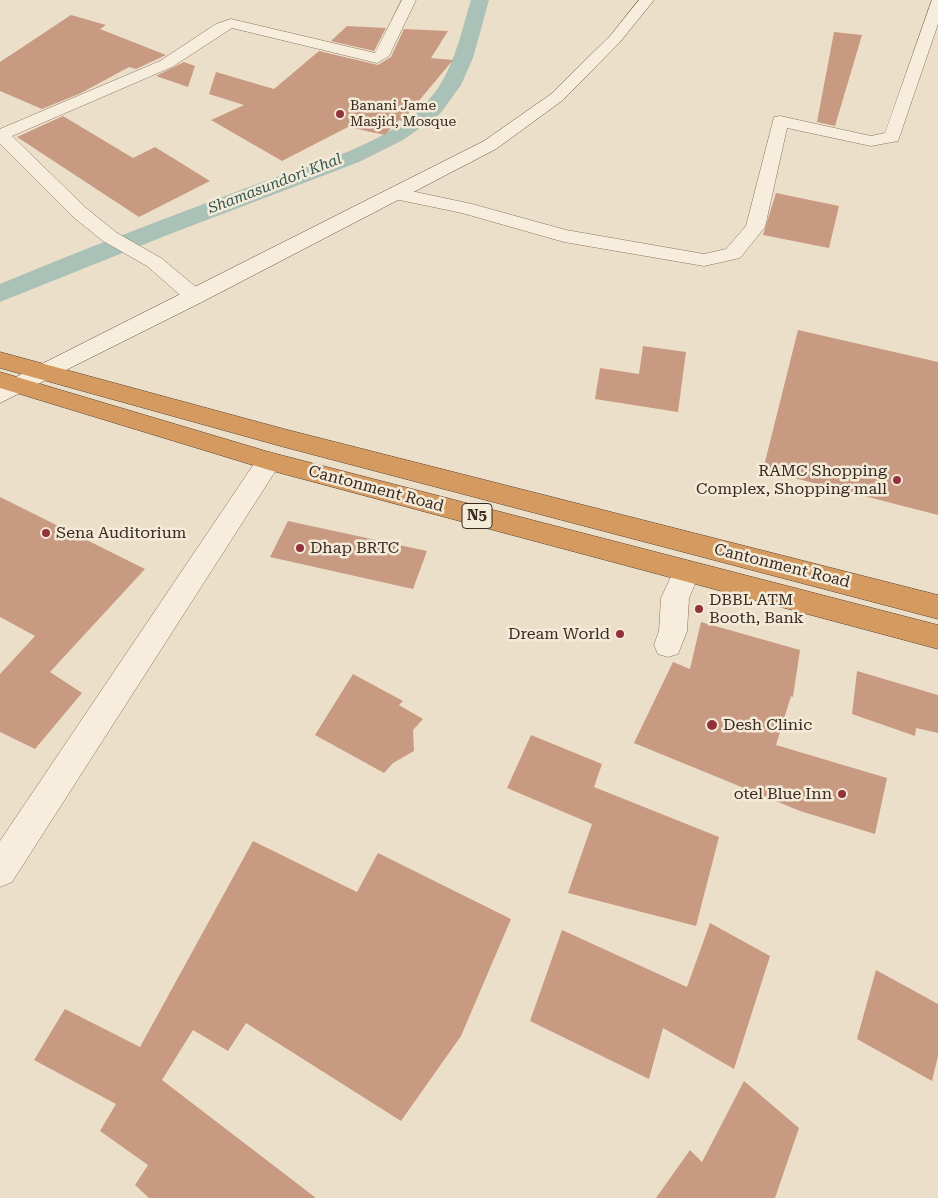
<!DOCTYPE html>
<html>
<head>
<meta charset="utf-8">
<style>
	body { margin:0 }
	canvas { display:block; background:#ecdfc9 }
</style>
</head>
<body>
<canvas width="938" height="1198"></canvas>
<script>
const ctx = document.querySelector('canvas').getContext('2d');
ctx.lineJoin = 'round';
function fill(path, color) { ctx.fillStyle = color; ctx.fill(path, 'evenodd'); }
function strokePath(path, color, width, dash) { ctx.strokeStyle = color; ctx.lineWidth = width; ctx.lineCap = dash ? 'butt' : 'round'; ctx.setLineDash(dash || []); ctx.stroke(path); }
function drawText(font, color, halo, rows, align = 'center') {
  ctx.font = font + ' "Roboto Serif",serif'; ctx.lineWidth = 5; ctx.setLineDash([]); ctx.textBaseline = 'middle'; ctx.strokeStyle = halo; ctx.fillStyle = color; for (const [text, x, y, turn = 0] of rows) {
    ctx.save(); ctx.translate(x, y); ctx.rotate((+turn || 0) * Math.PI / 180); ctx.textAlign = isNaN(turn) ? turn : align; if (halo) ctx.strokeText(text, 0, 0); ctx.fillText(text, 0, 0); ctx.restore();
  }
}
const canal = new Path2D(`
	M471 0H489L473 58 461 85 440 114 403 140 359 162 170 234 0 302V284C81 250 164 219 246 188 304 166 383 148 426 103 453 75 460 36 471 0Z`);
const building = new Path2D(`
	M71 15 106 25 100 29 166 55 136 69 129 67 81 93 42 109 0 91V62Z
	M347 26 386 28 374 51 331 41Z
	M404 29 448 31 431 58 453 60 402 121 399 120 385 135 348 127 282 161 211 120 244 105 209 94 216 72 274 89 319 51 378 65 391 57Z
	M834 32 862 35 835 126 817 122Z
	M184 62 195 66 188 87 156 76Z
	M63 116 133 158 155 147 210 181 139 217 17 137Z
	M776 193 839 206 829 248 763 235Z
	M798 330 938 362V515L763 470Z
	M643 346 686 352 678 412 595 399 600 368 639 374Z
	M0 497 145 569 50 672 82 693 35 749 0 732V674L35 636 0 617Z
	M288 521 427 551 413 589 270 557Z
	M701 622 800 650 793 697 791 696 776 745 887 778 875 834 800 811 634 743 673 662 690 669Z
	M857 671 938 695V733L916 728 915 736 852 714Z
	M353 674 403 701 399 705 423 719 413 730 414 751 393 763 384 773 315 735Z
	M531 735 602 764 594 787 719 837 696 926 568 893 592 824 507 788Z
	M253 841 357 892 378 853 511 919 461 1036 401 1121 246 1023 228 1051 193 1030 162 1080 316 1198H149L135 1185 148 1165 100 1131 116 1104 34 1060 65 1009 140 1047Z
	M710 923 770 956 734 1069 663 1028 649 1079 530 1021 562 930 687 987Z
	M876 970 938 1004V1056L932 1081 857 1039Z
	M744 1081 799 1128 775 1198H656L690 1150 702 1162Z`);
const street = new Path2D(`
	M402 0H416L389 56 377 63 232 28 172 67 12 136 86 208 117 233 161 258 202 292 205 297 202 302 195 304 188 302 147 266 103 241 72 216 0 144V129L160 61 216 24 231 19 375 53Z
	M932 0H938V24L898 141 871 146 787 128 765 227 740 258 704 266 564 242 462 213 390 198 388 194 390 190 397 188 472 204 566 230 704 254 726 249 746 226 774 117 780 116 871 136 885 133Z
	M269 452 278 455 281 461 278 467 12 882 0 887V841L260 455Z
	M687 561 697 564 700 572 689 598 687 631 678 654 668 657 658 654 654 645 659 631 661 598 677 564Z`);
const secondary = new Path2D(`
	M639 0H654L620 42 563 100 496 149 202 302 0 403V385L484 141 551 94 610 36Z`);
const highway = new Path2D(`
	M0 352 284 429 938 595V619L284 447 0 368Z
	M0 372 269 452 938 625V649L269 470 0 388Z`);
const markers = [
	[340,114,5,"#93323a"],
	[897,480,5,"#93323a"],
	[46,533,5,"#93323a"],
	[300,548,5,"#93323a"],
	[699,609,5,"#93323a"],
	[620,634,5,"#93323a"],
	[712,725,6,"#93323a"],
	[842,794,5,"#93323a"]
];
const farPoinames = [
	["Banani Jame",350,106],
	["Masjid, Mosque",350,122]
];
const farWaternames = [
	["Shamasundori Khal",275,184,-21]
];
const shields = [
	[477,516,30]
];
const shieldNames = [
	["N5",477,516]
];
const poiNames = [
	["RAMC Shopping",887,471,"right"],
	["Complex, Shopping mall",887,489,"right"],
	["Sena Auditorium",56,533],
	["Dhap BRTC",310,548],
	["DBBL ATM",709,600],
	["Booth, Bank",709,618],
	["Dream World",610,634,"right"],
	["Desh Clinic",723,725],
	["otel Blue Inn",832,794,"right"]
];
const streetNames = [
	["Cantonment Road",376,489,15],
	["Cantonment Road",782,566,14]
];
fill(canal, '#aac1b8');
fill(building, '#c89a82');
strokePath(street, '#88725f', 1);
strokePath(secondary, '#6a5342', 1);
strokePath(highway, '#564132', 1);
fill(street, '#f7eddc');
fill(secondary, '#f7eddc');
fill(highway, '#d59a60');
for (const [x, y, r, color] of markers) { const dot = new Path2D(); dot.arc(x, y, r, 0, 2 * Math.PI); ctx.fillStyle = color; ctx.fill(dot); strokePath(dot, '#f4ead8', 2); }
drawText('14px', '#392b21', '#f4ead8', farPoinames, 'left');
drawText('italic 15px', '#325853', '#f4ead8', farWaternames);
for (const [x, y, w] of shields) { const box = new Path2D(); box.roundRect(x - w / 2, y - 12.5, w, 25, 4); ctx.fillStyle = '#f4ead8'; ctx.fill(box); strokePath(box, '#392b21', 1); }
drawText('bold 15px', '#392b21', null, shieldNames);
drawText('16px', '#392b21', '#f4ead8', poiNames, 'left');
drawText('16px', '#392b21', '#f4ead8', streetNames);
</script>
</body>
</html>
